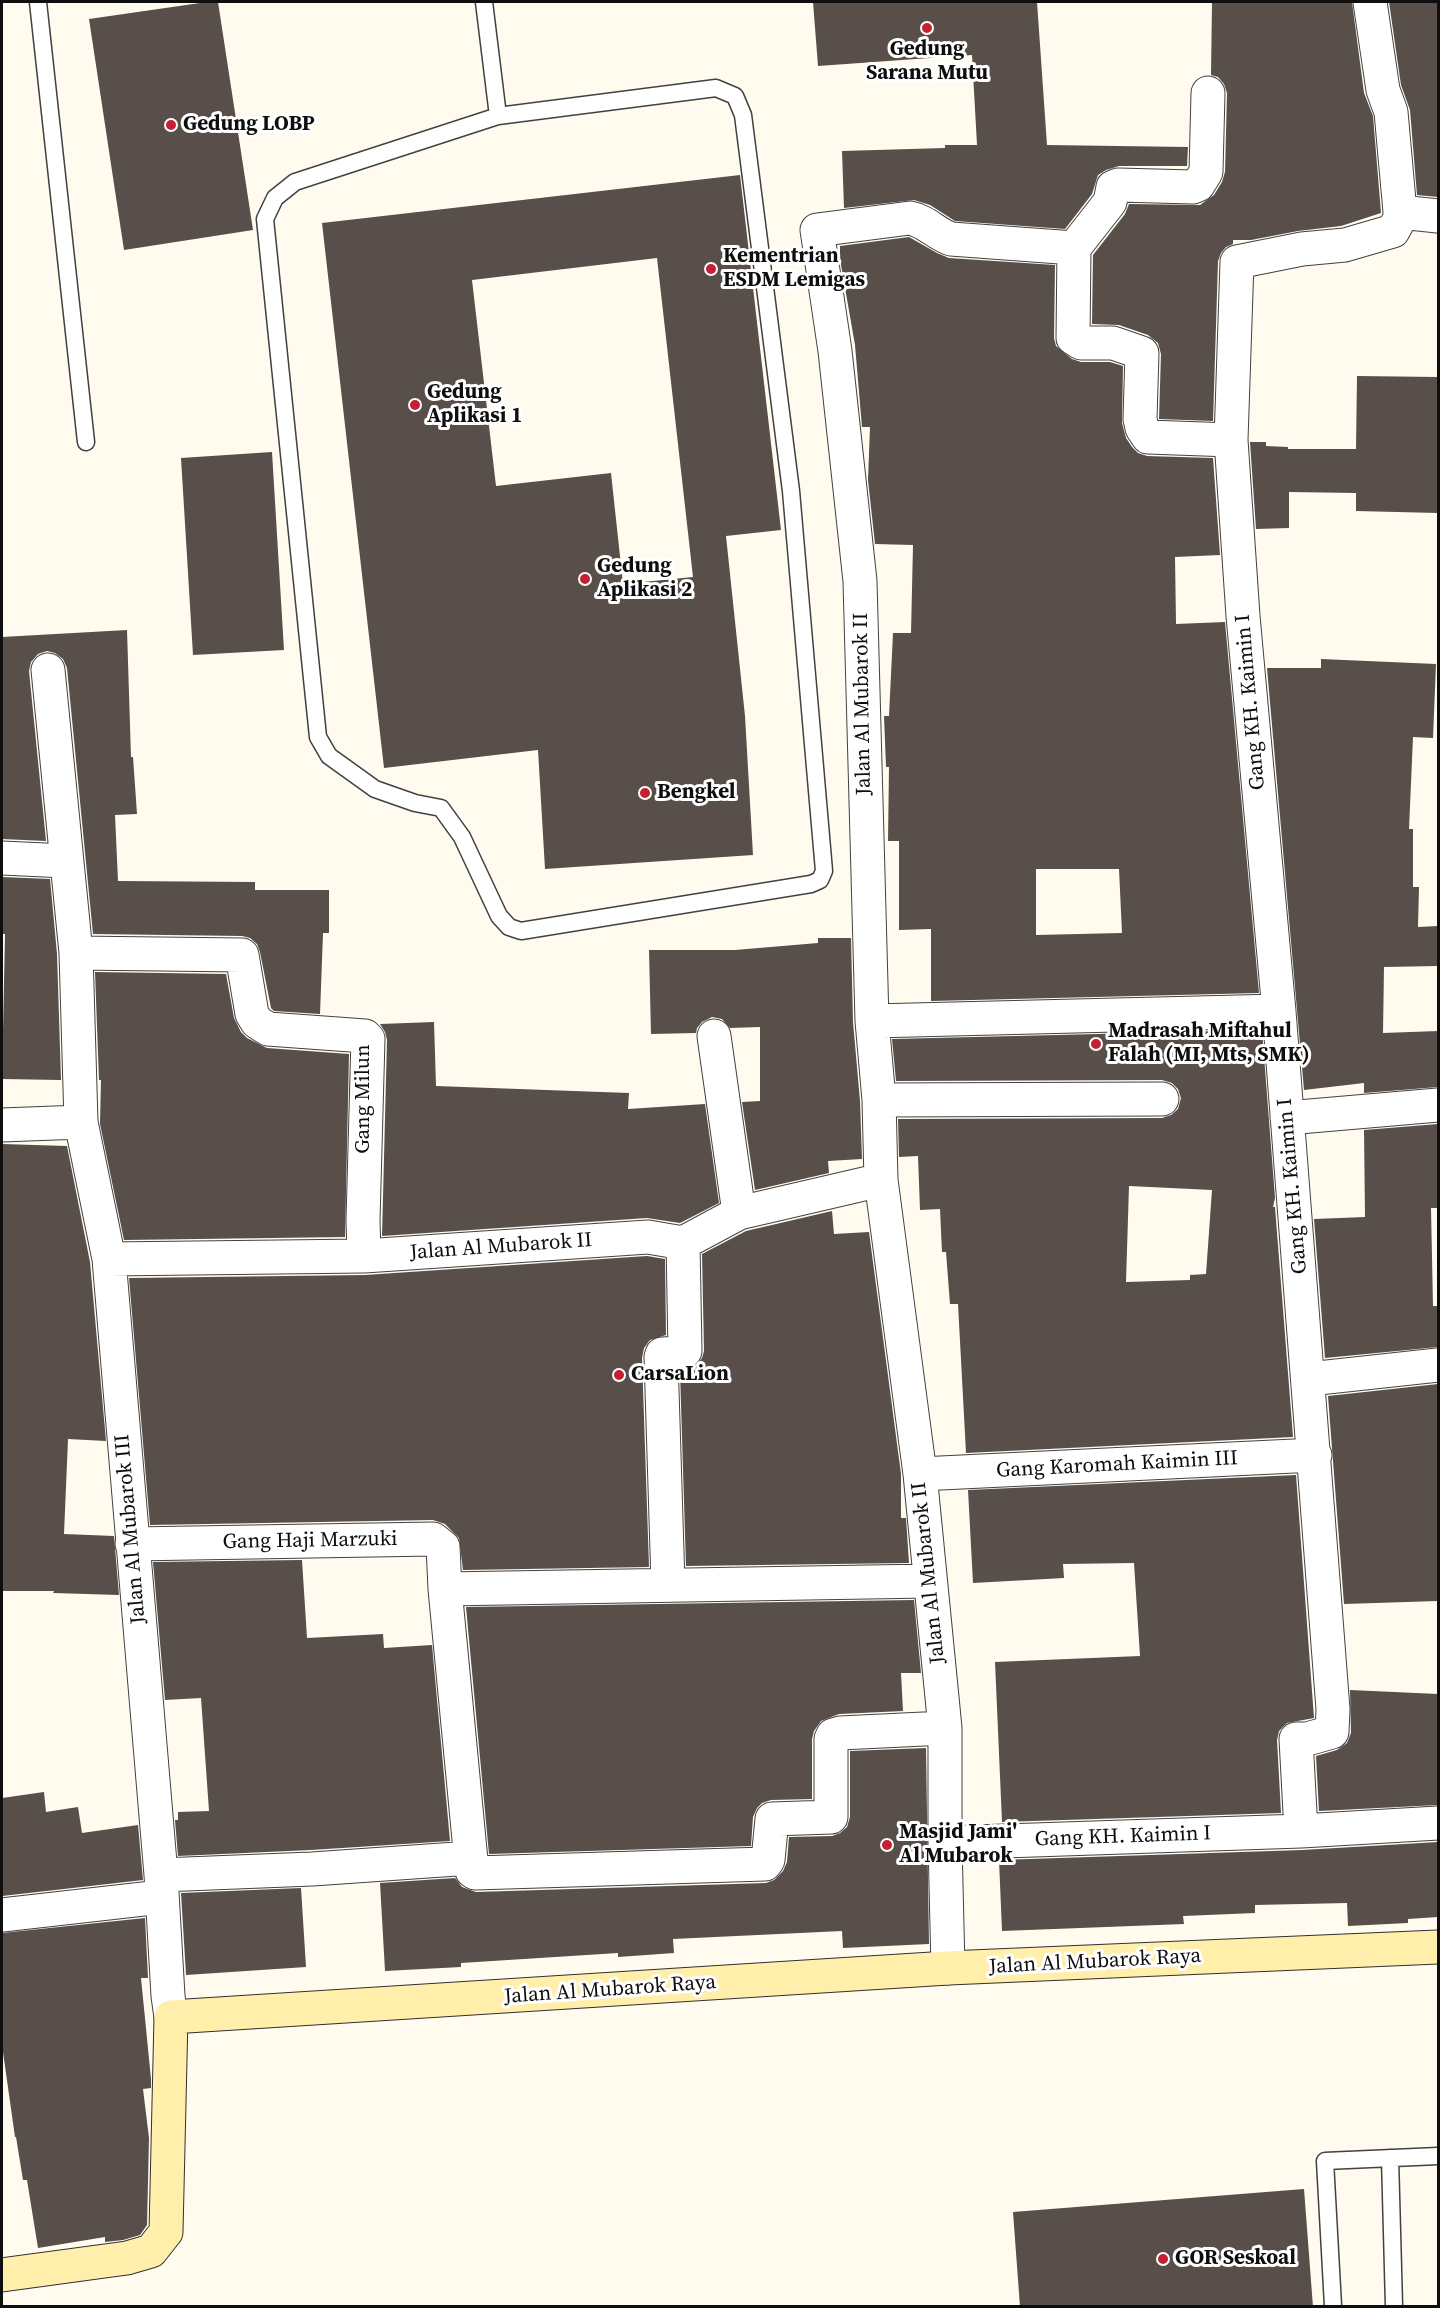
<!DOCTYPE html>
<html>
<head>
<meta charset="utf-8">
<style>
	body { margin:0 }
	#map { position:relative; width:1440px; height:2308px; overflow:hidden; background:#fffbef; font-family:"Source Serif 4",serif }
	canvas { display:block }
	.frame { position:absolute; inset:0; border:3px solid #0e0e0e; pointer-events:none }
</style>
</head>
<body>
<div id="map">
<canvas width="1440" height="2308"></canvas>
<div class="frame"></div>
</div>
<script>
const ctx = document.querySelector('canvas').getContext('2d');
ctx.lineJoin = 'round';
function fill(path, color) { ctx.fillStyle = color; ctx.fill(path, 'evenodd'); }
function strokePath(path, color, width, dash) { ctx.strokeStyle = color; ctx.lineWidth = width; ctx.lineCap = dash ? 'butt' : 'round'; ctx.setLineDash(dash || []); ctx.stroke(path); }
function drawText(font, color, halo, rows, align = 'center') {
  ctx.font = font + ' "Source Serif 4",serif'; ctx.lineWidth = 6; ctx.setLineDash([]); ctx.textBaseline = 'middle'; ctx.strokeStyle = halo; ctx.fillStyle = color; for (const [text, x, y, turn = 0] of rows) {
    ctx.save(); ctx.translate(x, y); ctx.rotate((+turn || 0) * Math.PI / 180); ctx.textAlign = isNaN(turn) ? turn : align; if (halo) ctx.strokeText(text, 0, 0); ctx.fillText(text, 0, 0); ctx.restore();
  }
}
const building = new Path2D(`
	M207 2H218L253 230 124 250 89 19Z
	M813 2H1037L1047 145 1188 147 1187 166H1119L1106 170 1098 175 1092 194 1065 229 955 221 930 205 914 200 844 208 842 151 945 148V145H977L972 55 818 66Z
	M1212 2H1352L1364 93 1373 116 1381 213 1341 226 1298 231 1251 240H1233V244L1226 247 1221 253 1218 261 1213 421 1159 419 1161 354 1158 343 1148 335 1119 325 1092 324 1093 255 1125 214 1129 204 1200 205 1214 195 1222 182 1225 172 1227 93 1224 84 1218 77 1211 75Z
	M1389 2H1438V197L1417 195 1410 110 1401 85Z
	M740 175 781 530 726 536 745 716 753 855 545 869 538 750 384 768 322 223ZM657 258 693 577 623 584 611 473 496 486 472 280Z
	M909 237 937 253 949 258 1055 265 1054 338 1056 346 1072 359 1081 362H1110L1123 366 1122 423 1126 438 1132 447 1138 453 1147 456 1213 458 1220 555 1175 557 1176 624 1225 622 1259 993 931 1001V929L899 930V841H888L889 767H886L884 716H889L893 633H911L913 545 875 544 868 480 870 427H862L855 345 840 259V246ZM1036 869H1119L1122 933 1036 935Z
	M1357 376 1438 377V513L1356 511V493L1289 492V528L1256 529 1250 442H1266V446L1288 447V449H1356Z
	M272 452 284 650 193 655 181 458Z
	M127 630 131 757H133L137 814 115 815 118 881 255 882V890H329V933H323L320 1014 274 1011 271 1008 260 952 257 944 250 938 242 936 93 934 67 668 63 659 55 653 47 651 38 654 31 662 29 671 46 841 2 839V637Z
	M1321 659 1436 664 1433 738 1413 737 1409 829H1413V887H1419L1418 927 1438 926V966L1384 967 1383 1033 1438 1031V1087L1364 1093V1083L1304 1090 1267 668H1321Z
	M2 877 50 879 57 954 61 1080 2 1079 5 934H2Z
	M818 938H851L853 1022 860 1101 862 1159 828 1161 829 1173 755 1190 742 1102 760 1101V1027L730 1028 722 1019 712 1017 702 1022 697 1028 696 1033 651 1034 649 950H735L818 943Z
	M95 972 226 974 234 1018 241 1032 247 1038 267 1048 349 1054 345 1237 124 1240 100 1124 101 1080H99Z
	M434 1022 436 1086 629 1093 628 1109 705 1104 719 1203 680 1223 647 1218 382 1236 387 1040 385 1032 380 1024Z
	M1262 1030 1275 1198 1273 1207H1275L1293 1437 966 1453 958 1304H950L946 1252H942L940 1209 920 1210 918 1156 899 1157 898 1119 1162 1118 1171 1115 1178 1109 1181 1098 1178 1089 1172 1083 1162 1080 896 1081 892 1039ZM1129 1186 1212 1190 1206 1274 1190 1275V1280L1126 1282Z
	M1438 1124V1208H1431L1433 1306H1438V1347L1325 1358 1314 1219 1365 1217 1364 1130Z
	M2 1144 67 1146 90 1262 106 1441 68 1439 64 1534 114 1536 119 1595 53 1593 54 1591H2Z
	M832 1211 834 1234 869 1232 901 1474V1518H906L909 1563 686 1566 680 1372 696 1366 702 1358 704 1351 702 1254 746 1231Z
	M647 1256 665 1259 666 1335 650 1340 644 1348 642 1358 649 1567 463 1570 459 1538 445 1524 433 1520 150 1525 129 1278 365 1275Z
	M1438 1384V1601L1344 1604 1328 1396Z
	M1296 1475 1314 1718 1287 1723 1279 1731 1277 1740 1281 1813 1002 1822 995 1662 1140 1656 1134 1563 1063 1564 1064 1578 973 1583 968 1490Z
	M302 1560 307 1638 383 1634 384 1648 432 1645 450 1841 311 1850 178 1856 175 1820H178V1812L209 1811 201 1698 165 1700 153 1562Z
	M914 1600 921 1673H901L903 1711 839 1714 821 1721 814 1731 812 1739V1799L771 1800 762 1803 757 1808 753 1817 751 1846 489 1854 466 1607Z
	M1350 1690 1438 1694V1805L1319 1811 1316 1756 1337 1750 1347 1743 1351 1733Z
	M926 1748 929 1944 843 1948 842 1931 673 1939 674 1953 618 1957V1953L461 1963V1967L385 1971 380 1883 455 1878 462 1887 476 1892 766 1883 774 1880 783 1871 787 1862 789 1837 832 1836 840 1833 847 1827 850 1817V1751Z
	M44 1792 46 1812 78 1807 82 1833 138 1825 143 1880 2 1896V1798Z
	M1438 1842V1917L1408 1919V1923L1348 1926 1347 1903 1255 1905V1913L1183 1916 1184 1924 1002 1931 999 1860 1302 1850Z
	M301 1888 306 1967 186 1975 181 1893Z
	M145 1918 148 1978H141L151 2079V2088L143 2089 149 2138 147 2225 140 2235 123 2240 105 2242V2237L38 2248 27 2180H23L16 2137H15L2 2045V1933Z
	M1304 2189 1313 2307H1020L1013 2212Z`);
const lane = new Path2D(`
	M38 2 86 442
	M484 2 498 116
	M716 88 735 96 743 115 791 491 824 871 820 880 811 884 521 931 509 927 499 916 462 837 441 808 415 803 375 789 329 756 318 737 265 219 275 198 295 182 498 116Z
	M1390 2158 1394 2306
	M1333 2306 1325 2161 1438 2156`);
const street = new Path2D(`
	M1370 2 1383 90 1391 112 1400 212 1438 216
	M1074 248 1110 202 1113 187 1118 185 1193 187 1198 185 1206 172 1208 93
	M1231 440 1243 616 1279 1011 1333 1709 1332 1732 1307 1739H1296L1301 1831
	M48 670 76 953 81 1122 109 1259 161 1875 168 1996 171 2017
	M2 858 66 861
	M76 953 242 955 252 1014 257 1022 268 1029 365 1036 368 1039 363 1220 364 1256
	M872 1021 1279 1011
	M714 1036 739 1213
	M879 1100 1162 1099
	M1287 1118 1438 1105
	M2 1125 81 1122
	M109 1259 364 1256 648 1237 683 1243 739 1213 881 1180
	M1309 1379 1438 1365
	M920 1474 1315 1455
	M132 1544 433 1539 443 1547 445 1589 472 1871 475 1873 765 1864 768 1860 772 1819 831 1817V1739L833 1735 840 1733 945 1728
	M668 1584 661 1357 662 1354 683 1353 685 1351 683 1243
	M445 1589 929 1581
	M945 1843 1301 1831 1438 1823
	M161 1875 312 1869 471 1858
	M2 1915 161 1897
	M948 1968 945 1843V1728L920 1474 881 1180 879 1100 872 1021 860 581 835 351 817 230 910 218C926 221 936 234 951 239L1074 248 1073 338 1081 343H1113L1142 353 1140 419 1142 428 1148 437 1231 440 1237 262 1302 249 1345 245 1393 231 1400 218V212`);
const secondary = new Path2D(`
	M2 2275 127 2258 151 2251 166 2232 171 2017 948 1968 1438 1947`);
const markers = [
	[927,28,6,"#c51f33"],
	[171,125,6,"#c51f33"],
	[711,269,6,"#c51f33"],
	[415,405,6,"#c51f33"],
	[585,579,6,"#c51f33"],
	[645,793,6,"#c51f33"],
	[1096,1044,6,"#c51f33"],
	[619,1375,6,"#c51f33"],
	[887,1845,6,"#c51f33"],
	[1163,2259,6,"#c51f33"]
];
const poiNames = [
	["Gedung",927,50,"center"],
	["Sarana Mutu",927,74,"center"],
	["Gedung LOBP",183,125],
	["Kementrian",723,257],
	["ESDM Lemigas",723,281],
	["Gedung",427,393],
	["Aplikasi 1",427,417],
	["Gedung",597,567],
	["Aplikasi 2",597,591],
	["Bengkel",657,793],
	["Madrasah Miftahul",1108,1032],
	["Falah (MI, Mts, SMK)",1108,1056],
	["CarsaLion",631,1375],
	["Masjid Jami'",899,1833],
	["Al Mubarok",899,1857],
	["GOR Seskoal",1175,2259]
];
const streetNames = [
	["Gang KH. Kaimin I",1251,702,-95],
	["Jalan Al Mubarok II",863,704,-91],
	["Gang Milun",364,1099,-90],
	["Gang KH. Kaimin I",1293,1186,-95],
	["Jalan Al Mubarok II",501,1247,-4],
	["Gang Karomah Kaimin III",1117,1465,-3],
	["Jalan Al Mubarok III",131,1529,-95],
	["Gang Haji Marzuki",310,1541,-1],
	["Jalan Al Mubarok II",929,1573,-96],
	["Gang KH. Kaimin I",1123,1837,-2],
	["Jalan Al Mubarok Raya",1095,1962,-3],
	["Jalan Al Mubarok Raya",610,1990,-4]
];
fill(building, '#584e4a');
strokePath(lane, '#414141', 19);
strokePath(street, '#414141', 35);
strokePath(secondary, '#303030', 35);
strokePath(lane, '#fff', 16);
strokePath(street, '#fff', 33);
strokePath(secondary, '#ffefaa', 33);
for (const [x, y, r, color] of markers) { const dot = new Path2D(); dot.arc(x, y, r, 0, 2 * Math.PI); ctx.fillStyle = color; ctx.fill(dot); strokePath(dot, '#fff', 2); }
drawText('bold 21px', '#0e0e0e', '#fff', poiNames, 'left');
drawText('21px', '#0e0e0e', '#fff', streetNames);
</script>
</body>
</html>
